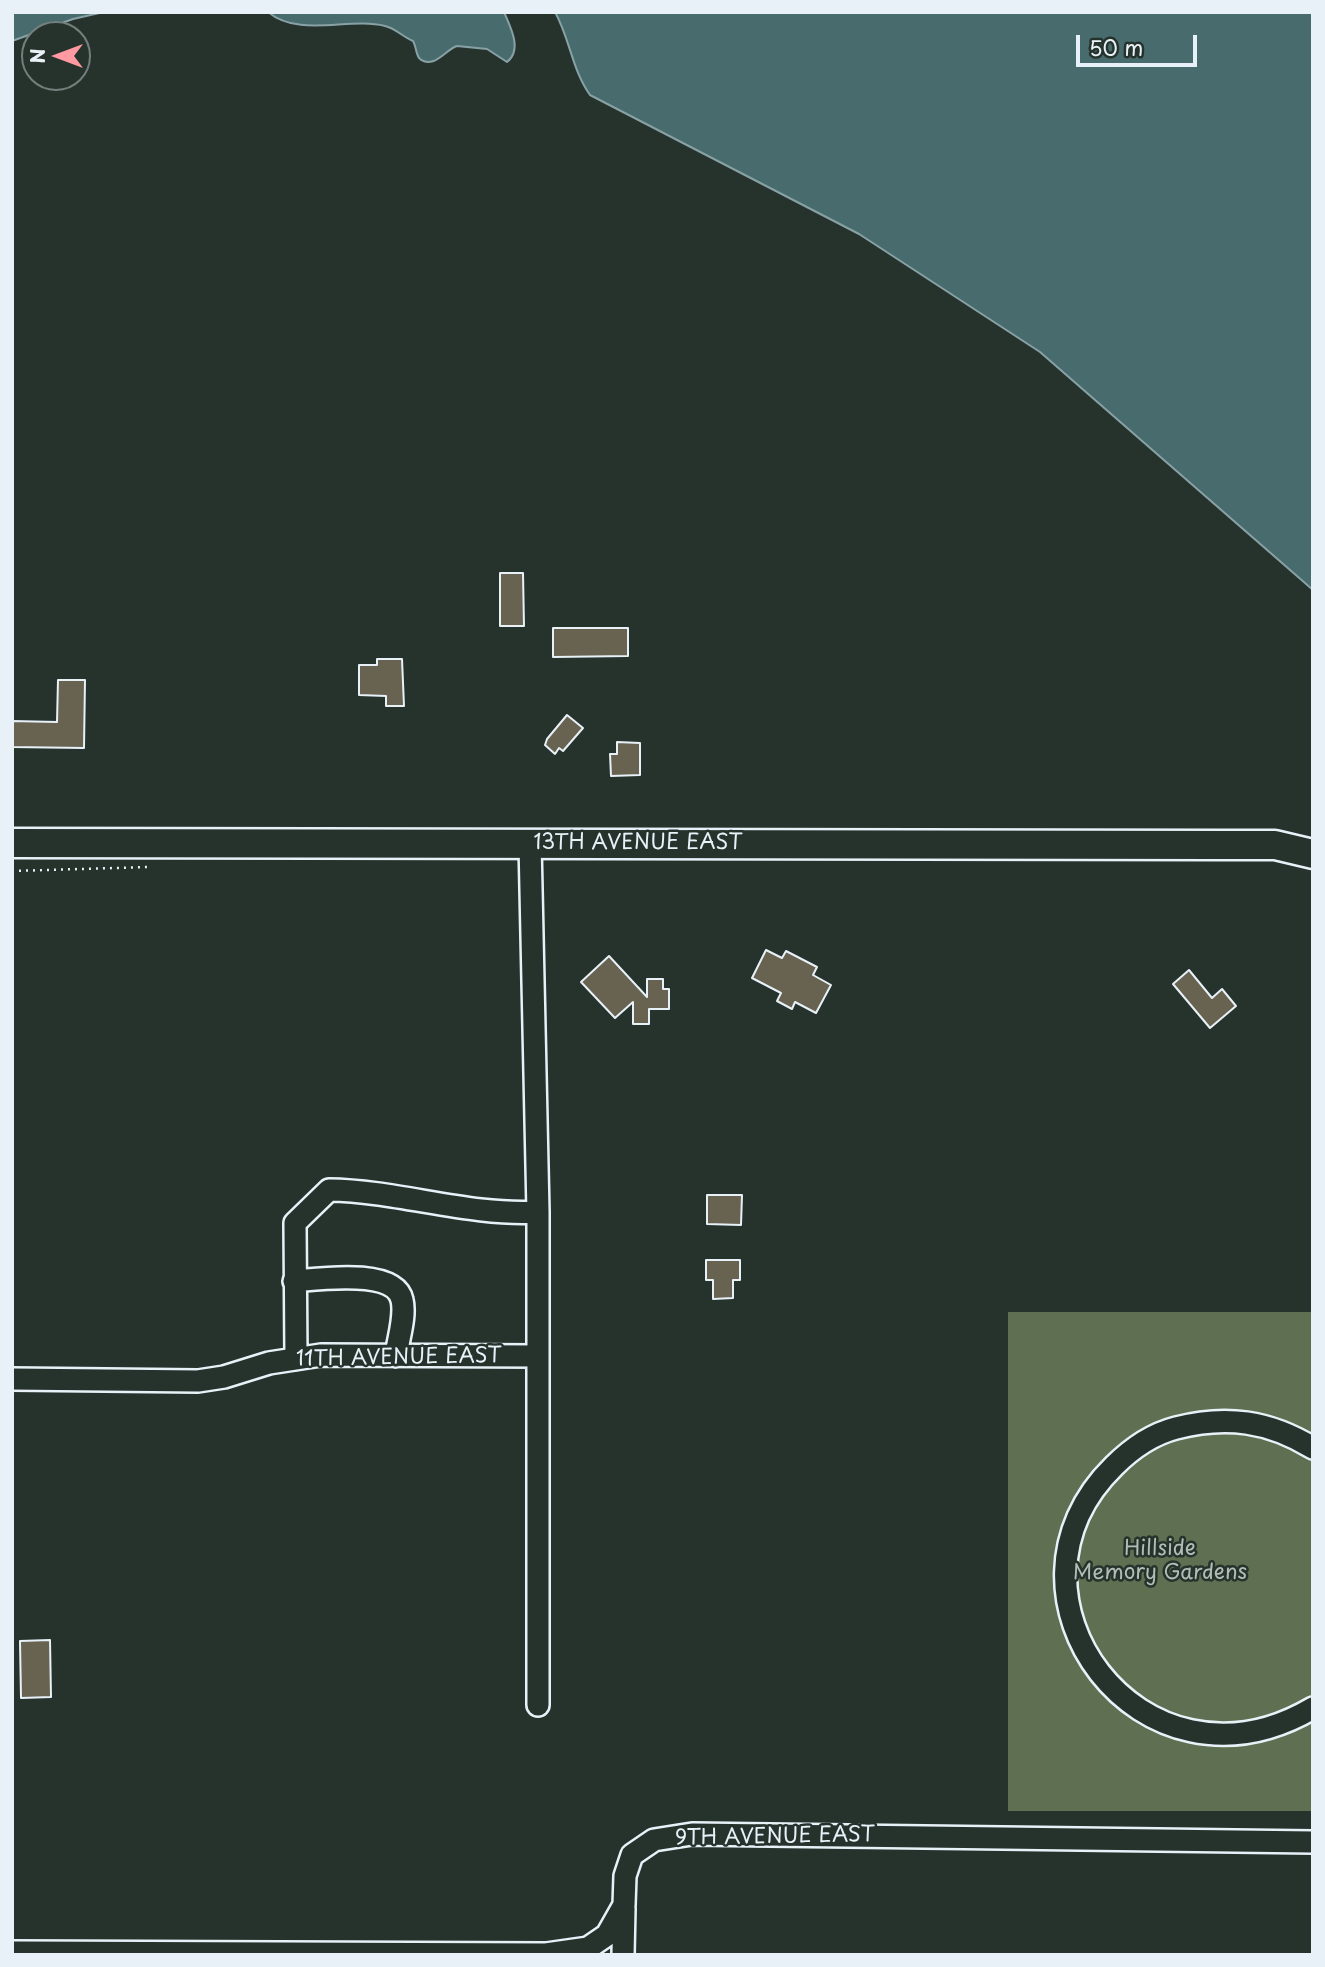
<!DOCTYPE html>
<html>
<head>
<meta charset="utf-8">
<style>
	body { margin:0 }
	#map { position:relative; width:1325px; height:1967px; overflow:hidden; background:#26332d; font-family:"Playpen Sans",sans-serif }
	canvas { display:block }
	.frame { position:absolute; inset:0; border:14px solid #e8f1f8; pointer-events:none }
	.north { position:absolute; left:21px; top:21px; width:70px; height:70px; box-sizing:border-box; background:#26332d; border:2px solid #747f7e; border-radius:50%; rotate:270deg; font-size:19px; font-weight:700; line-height:28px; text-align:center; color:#e8f1f8 }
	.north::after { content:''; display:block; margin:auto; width:24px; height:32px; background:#ff9aa2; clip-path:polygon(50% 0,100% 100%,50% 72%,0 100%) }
	.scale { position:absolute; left:1076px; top:35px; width:121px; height:32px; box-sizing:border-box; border:4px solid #e8f1f8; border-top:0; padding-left:9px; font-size:21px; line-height:24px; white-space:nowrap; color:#e8f1f8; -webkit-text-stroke:5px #26332d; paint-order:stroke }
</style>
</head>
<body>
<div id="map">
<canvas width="1325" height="1967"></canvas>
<div class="frame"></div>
<div class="north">N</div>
<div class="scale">50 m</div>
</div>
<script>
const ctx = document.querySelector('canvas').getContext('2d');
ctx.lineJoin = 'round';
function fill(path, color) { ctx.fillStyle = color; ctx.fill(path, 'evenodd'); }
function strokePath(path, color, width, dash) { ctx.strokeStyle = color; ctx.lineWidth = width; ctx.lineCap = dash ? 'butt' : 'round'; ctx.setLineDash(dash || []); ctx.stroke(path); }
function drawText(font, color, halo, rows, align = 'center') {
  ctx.font = font + ' "Playpen Sans",sans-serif'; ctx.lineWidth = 5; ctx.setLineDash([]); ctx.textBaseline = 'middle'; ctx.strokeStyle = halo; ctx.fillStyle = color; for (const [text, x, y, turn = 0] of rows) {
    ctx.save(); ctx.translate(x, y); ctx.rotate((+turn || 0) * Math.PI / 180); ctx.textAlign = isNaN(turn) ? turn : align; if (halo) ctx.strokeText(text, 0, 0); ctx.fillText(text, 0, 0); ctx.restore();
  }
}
const green = new Path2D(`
	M1008 1312H1313V1811H1008Z`);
const water = new Path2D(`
	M12 12H104L73 19 12 41Z
	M268 12H504C510 26 523 50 507 62L487 49 457 46C446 49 433 71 419 58 416 54 416 46 413 41 403 37 395 28 385 26 349 17 299 38 268 12Z
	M555 12H1313V590L1040 352 859 234 590 95C572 70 570 39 555 12Z`);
const building = new Path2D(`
	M500 573H523L524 626H500Z
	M553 628H628V656L553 657Z
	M377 659H402L404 706H386V696L359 695V665H377Z
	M58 680H85L84 748 12 747V721L57 722Z
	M567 715 583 728 563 751 559 748 555 754 545 745 547 739Z
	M617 742 640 743V775L611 776 610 754H617Z
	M766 950 782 958 786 951 817 967 813 975 831 985 816 1013 795 1002 792 1009 777 1001 781 993 752 978Z
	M609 956 647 997V979H663V989H669V1009H649V1024H633V1002L615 1018 581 982Z
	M1189 970 1212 998 1222 989 1236 1006 1210 1028 1173 984Z
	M707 1195H742L741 1225 707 1224Z
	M706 1260H740V1280H733V1298L713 1299V1280H706Z
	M50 1640 51 1697 21 1698 20 1641Z`);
const path = new Path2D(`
	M12 871 149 867`);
const minor = new Path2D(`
	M530 843 538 1212V1705
	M294 1281C320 1279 395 1268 402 1300 406 1316 398 1339 396 1356
	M296 1359 295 1223 329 1190C400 1191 467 1216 538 1212
	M12 1379 198 1381 224 1377 269 1363 321 1355 536 1356
	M1313 1448C1269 1421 1226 1415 1176 1428 1153 1434 1131 1449 1114 1466 983 1594 1141 1809 1313 1708
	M12 1952 546 1954 588 1948 607 1935 624 1905 625 1876 632 1855 654 1840 692 1834 1313 1842
	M623 1955 624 1908`);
const major = new Path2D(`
	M12 843 1218 845H1275L1313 854`);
const streetNames = [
	["13TH AVENUE EAST",638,843],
	["11TH AVENUE EAST",399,1358,-1],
	["9TH AVENUE EAST",775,1837,-1]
];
const parkNames = [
	["Hillside",1160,1549],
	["Memory Gardens",1160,1573]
];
fill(green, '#5f6f51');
fill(water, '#486b6e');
strokePath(water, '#88a1a5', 2);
fill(building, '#686251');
strokePath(building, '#e8f1f8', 2);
strokePath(minor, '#e8f1f8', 26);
strokePath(major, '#e8f1f8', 33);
strokePath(path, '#e8f1f8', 2.5, [2, 5]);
strokePath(minor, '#26332d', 21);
strokePath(major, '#26332d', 28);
drawText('21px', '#e8f1f8', '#26332d', streetNames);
drawText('21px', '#b1bdb5', '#26332d', parkNames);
</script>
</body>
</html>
